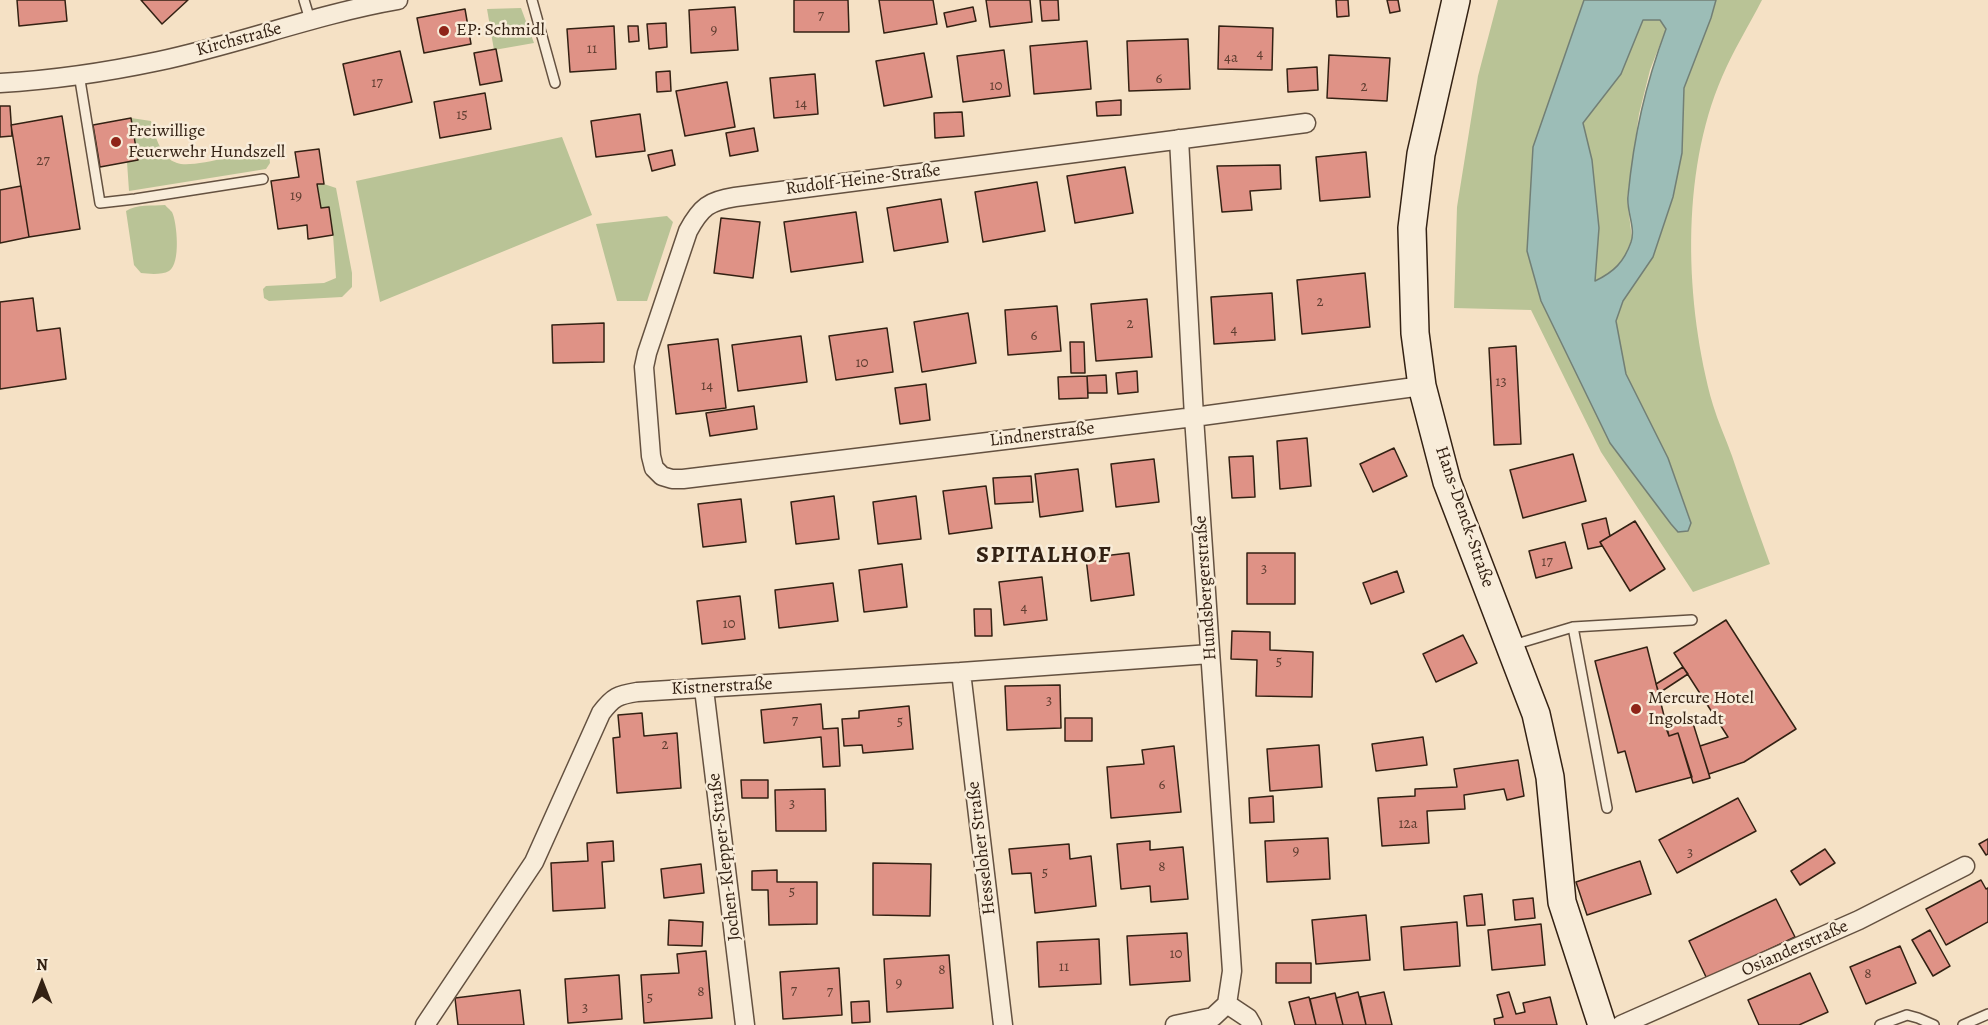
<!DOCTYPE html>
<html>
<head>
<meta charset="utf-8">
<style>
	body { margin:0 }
	#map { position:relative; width:1988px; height:1025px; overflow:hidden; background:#f5e1c5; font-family:Alegreya,serif }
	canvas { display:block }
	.north { position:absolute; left:12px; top:953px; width:60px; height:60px; -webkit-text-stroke:4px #f8ecd9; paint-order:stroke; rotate:0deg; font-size:16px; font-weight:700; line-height:24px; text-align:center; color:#332113 }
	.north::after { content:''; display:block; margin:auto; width:21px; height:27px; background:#332113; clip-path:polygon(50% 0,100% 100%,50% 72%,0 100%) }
</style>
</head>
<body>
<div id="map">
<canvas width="1988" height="1025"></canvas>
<div class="north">N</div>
</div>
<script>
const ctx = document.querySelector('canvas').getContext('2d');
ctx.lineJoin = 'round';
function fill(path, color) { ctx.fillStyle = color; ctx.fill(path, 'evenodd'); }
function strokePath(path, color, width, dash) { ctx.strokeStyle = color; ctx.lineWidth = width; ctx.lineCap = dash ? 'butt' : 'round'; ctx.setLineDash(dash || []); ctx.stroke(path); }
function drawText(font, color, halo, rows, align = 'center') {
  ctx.font = font + ' Alegreya,serif'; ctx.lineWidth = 5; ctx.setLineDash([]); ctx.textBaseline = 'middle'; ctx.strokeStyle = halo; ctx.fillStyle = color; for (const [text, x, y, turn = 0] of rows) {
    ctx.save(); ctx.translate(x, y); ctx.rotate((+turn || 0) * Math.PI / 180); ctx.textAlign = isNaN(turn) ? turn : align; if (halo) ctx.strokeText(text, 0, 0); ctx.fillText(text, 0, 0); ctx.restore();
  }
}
const green = new Path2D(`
	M1498 0H1584L1560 70 1527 251 1541 301 1610 443 1678 532 1691 522 1668 458 1626 374 1616 321 1623 301 1653 257 1673 197 1682 153 1684 88 1711 18 1716 0H1762C1749 25 1733 51 1722 77 1680 174 1685 305 1713 405 1718 422 1726 439 1732 456 1744 492 1757 528 1770 564L1693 592 1601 452 1531 310 1454 308 1457 207 1478 76Z
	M521 8 534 43 494 50 487 9Z
	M1643 20H1660L1666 29 1650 70 1639 114 1627 199 1632 238 1625 256 1611 273 1594 281 1599 228 1583 123 1621 74Z
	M131 118 151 121C155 136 161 158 177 163 192 169 247 152 265 148L269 154 270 163 266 169 129 191 127 162Z
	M562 137 592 215 380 302 356 181Z
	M317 184H324L336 188 352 273V287L342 297 269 301 264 298 263 289 266 286 324 283 336 278 333 235 329 207 321 208Z
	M165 205C166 206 171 211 172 212 177 222 181 264 169 271 162 275 149 274 141 273L134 265 126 211C137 204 152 206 165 205Z
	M667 216 673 222 647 301H617L596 224Z`);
const water = new Path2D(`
	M1584 0H1716L1711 18 1684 88 1682 153 1673 197 1653 257 1623 301 1616 321 1626 374 1668 458 1691 523 1688 531 1678 532 1671 524 1610 443 1541 301 1527 251 1533 147ZM1643 20H1660L1666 29C1645 86 1634 135 1628 196 1626 210 1636 228 1631 242 1624 262 1614 272 1595 281L1599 228 1592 160 1583 123 1621 74Z`);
const building = new Path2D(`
	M17 0H65L67 21 19 26Z
	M141 0H188L162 24Z
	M794 0H848L849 32H794Z
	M879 0H933L937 24 884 33Z
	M986 0H1030L1032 22 990 27Z
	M1040 0H1058L1059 20 1042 21Z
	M1336 0H1348L1349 16 1337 17Z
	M1387 0H1398L1400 11 1390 13Z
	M735 7 738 50 691 53 689 10Z
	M973 7 976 21 947 27 944 13Z
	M465 9 471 44 424 53 417 18Z
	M666 23 667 47 649 49 647 24Z
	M614 26 616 69 570 72 567 29Z
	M628 26H638L639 41 629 42Z
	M1219 26 1273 28 1272 70 1218 69Z
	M1188 39 1190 89 1129 91 1127 41Z
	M1087 41 1091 89 1034 94 1030 46Z
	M496 49 502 81 480 85 474 53Z
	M1004 50 1010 96 963 102 957 56Z
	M400 51 412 102 354 115 343 64Z
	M924 53 932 97 884 106 876 61Z
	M1329 55 1390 58 1387 101 1327 98Z
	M1317 67 1318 90 1288 92 1287 69Z
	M670 71 671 91 657 92 656 72Z
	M815 74 818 114 774 118 770 78Z
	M727 82 735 127 685 136 676 91Z
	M485 93 491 129 440 138 434 102Z
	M1121 100V115L1097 116 1096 102Z
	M0 106H10L12 136 0 137Z
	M962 112 964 136 935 138 934 113Z
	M640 114 645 151 596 157 591 121Z
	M62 116 80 229 29 237 11 125Z
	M131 118 138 160 100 167 93 125Z
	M754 128 758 151 730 156 726 133Z
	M319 149 324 184H317L321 208 329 207 333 235 308 239 307 225 278 229 271 181 299 177 295 152Z
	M672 150 675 165 652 171 648 155Z
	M1366 152 1370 197 1320 201 1316 157Z
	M1280 165 1281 189 1250 191 1252 210 1222 212 1217 166Z
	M1125 167 1133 213 1075 223 1067 176Z
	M1037 182 1045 231 983 242 975 192Z
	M21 186 29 237 0 243V190Z
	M941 199 948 242 894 251 887 208Z
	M856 212 863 262 791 272 784 222Z
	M721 218 760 222 753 278 714 273Z
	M1365 273 1370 327 1302 334 1297 280Z
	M1272 293 1275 340 1214 344 1211 297Z
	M33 298 37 331 60 328 66 379 0 389V302Z
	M1147 299 1152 357 1096 361 1091 304Z
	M1057 306 1061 351 1008 355 1005 310Z
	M968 313 976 363 922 372 914 322Z
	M604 323V362L553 363 552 325Z
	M887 328 893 372 836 380 829 336Z
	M801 336 807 382 738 391 732 345Z
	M718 339 726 408 676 414 668 345Z
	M1070 342H1084L1085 373H1071Z
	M1516 346 1521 444 1494 445 1489 348Z
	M1137 371 1138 392 1118 394 1116 373Z
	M1106 375 1107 393H1088L1087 376Z
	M1087 376 1088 398 1059 399 1058 377Z
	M926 384 930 420 900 424 895 388Z
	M754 406 757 429 710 436 706 413Z
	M1307 438 1311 486 1280 489 1277 441Z
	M1394 448 1407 476 1373 492 1360 464Z
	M1573 454 1586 501 1523 518 1510 470Z
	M1253 456 1255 497 1232 498 1229 457Z
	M1154 459 1159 502 1116 507 1111 464Z
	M1078 469 1083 511 1040 517 1035 474Z
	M1031 476 1033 502 995 504 993 478Z
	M986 486 992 528 949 534 943 491Z
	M834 496 839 539 796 544 791 502Z
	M916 496 921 539 878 544 873 502Z
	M741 499 746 542 703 547 698 504Z
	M1606 518 1610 536 1600 542 1602 546 1588 549 1582 524Z
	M1635 521 1665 569 1630 591 1600 542Z
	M1565 542 1572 568 1536 578 1529 551Z
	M1129 553 1134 595 1091 601 1086 558Z
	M1247 553H1295V604H1247Z
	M902 564 907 607 864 612 859 570Z
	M1397 571 1404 592 1371 604 1363 583Z
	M1042 577 1047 620 1004 625 999 582Z
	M833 583 838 621 779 628 775 590Z
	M740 596 745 639 702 644 697 601Z
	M974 609H991L992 636H975Z
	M1726 620 1796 729 1744 762 1709 774 1700 746 1728 737 1674 653Z
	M1232 631 1270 632V650L1313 652 1312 697 1256 696 1257 660 1231 659Z
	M1463 635 1477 663 1436 682 1423 654Z
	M1647 647 1669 736 1678 733 1692 777 1636 792 1625 751 1618 753 1595 661Z
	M1683 667 1688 674 1659 693 1656 684Z
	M1060 685 1061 728 1007 730 1005 686Z
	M821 704 823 729 838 728 840 766 823 767 821 737 764 743 761 710Z
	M909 706 913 749 863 753 862 745 844 746 842 719 859 718V711Z
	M642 713 644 736 677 733 681 788 617 793 613 738 620 737 618 715Z
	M1065 718H1092V741H1065Z
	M1692 720 1710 778 1693 783 1678 733 1669 736 1666 728Z
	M1423 737 1427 765 1376 771 1372 744Z
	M1319 745 1322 787 1270 791 1267 749Z
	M1174 746 1181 812 1111 818 1107 767 1144 764 1142 750Z
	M1518 760 1524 796 1507 800 1504 789 1464 795 1465 809 1427 811 1429 843 1382 846 1378 798 1415 796V789L1457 787 1454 769Z
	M741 780H768V798H742Z
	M825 789 826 831H776L775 790Z
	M1273 796 1274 822 1250 823 1249 798Z
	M1738 798 1756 831 1677 873 1659 840Z
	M1328 838 1330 879 1267 882 1265 841Z
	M1988 839V854L1986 855 1979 844Z
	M613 841 614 861 602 862 605 908 553 911 551 863 588 861 587 843Z
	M1150 841V850L1183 847 1188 899 1151 902 1150 886 1121 889 1117 844Z
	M1069 844 1070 859 1091 856 1096 906 1035 913 1031 873 1012 874 1009 849Z
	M1825 849 1835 863 1800 885 1791 871Z
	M1640 861 1651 894 1587 915 1576 882Z
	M873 863 931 864 930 916 873 915Z
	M701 864 704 893 664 898 661 869Z
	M777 870V882H817V924L769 925 768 890H752V871Z
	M1981 880 1986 889 1988 888V922L1946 945 1926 909Z
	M1482 894 1485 925 1467 926 1464 896Z
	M1533 898 1535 918 1515 920 1513 900Z
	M1776 899 1795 937 1707 979 1689 941Z
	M1366 915 1370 960 1316 964 1312 920Z
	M669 920 703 922 702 946 668 945Z
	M1457 922 1460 966 1404 970 1401 927Z
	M1541 924 1545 965 1492 970 1488 930Z
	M1930 930 1950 966 1933 976 1912 940Z
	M1187 933 1190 981 1130 985 1127 936Z
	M1099 939 1101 984 1039 987 1037 942Z
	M1900 946 1916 983 1866 1004 1850 967Z
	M706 951 712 1018 644 1023 641 975 679 973 677 954Z
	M949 955 953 1008 887 1012 884 959Z
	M1276 963H1311V983H1276Z
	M839 968 842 1015 783 1019 780 972Z
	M1810 973 1828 1012 1799 1025H1759L1748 1000Z
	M619 975 622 1019 568 1023 565 979Z
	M520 990 524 1025H458L455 998Z
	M1358 992 1366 1025H1343L1336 998Z
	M1384 992 1392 1025H1366L1360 997Z
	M1509 992 1516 1014 1525 1012 1523 1003 1550 997 1557 1025H1495L1494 1019 1503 1017 1497 995Z
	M1335 993 1343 1025H1316L1310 999Z
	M1309 997 1316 1025H1295L1289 1002Z
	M869 1001 870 1022 852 1023 851 1002Z`);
const lane = new Path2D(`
	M304 0 310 20
	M532 0 555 83
	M79 74 100 203 135 199 263 179
	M1573 627 1607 808
	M1513 645 1573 627 1692 620
	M1880 1025 1907 1015 1918 1018 1934 1025
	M1963 1025 1988 1014`);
const street = new Path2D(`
	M0 83C53 80 107 72 159 61 239 44 317 14 398 0
	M1306 123 735 197C709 201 701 207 688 231L647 353 644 367 651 456 654 468 662 476 672 479H683L1194 417 1422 386
	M1179 139 1194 417 1232 971 1227 1004
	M961 672 1003 1025
	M704 689 745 1025
	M1227 1004 1248 1018 1252 1025
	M425 1025 534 862 601 713C613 697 618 695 637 692L961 672 1210 654
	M1175 1025 1213 1017 1227 1004
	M1621 1025 1859 920 1965 866`);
const secondary = new Path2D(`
	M1456 0 1421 154 1412 228 1415 333 1422 386 1447 482 1536 714 1550 777 1562 902 1602 1025`);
const markers = [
	[444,31,6,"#8f2418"],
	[116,142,6,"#8f2418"],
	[1636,709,6,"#8f2418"]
];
const numberNames = [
	["7",821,16],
	["9",714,30],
	["11",592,49],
	["4",1260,54],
	["4a",1231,58],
	["6",1159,79],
	["17",377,83],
	["10",996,86],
	["2",1364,87],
	["14",801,104],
	["15",462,115],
	["27",43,161],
	["19",296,196],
	["2",1320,302],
	["2",1130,324],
	["4",1234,330],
	["6",1034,336],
	["10",862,363],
	["13",1501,382],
	["14",707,386],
	["17",1547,562],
	["3",1264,569],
	["4",1024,608],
	["10",729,624],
	["5",1279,662],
	["3",1049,701],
	["7",795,721],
	["5",900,722],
	["2",665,745],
	["6",1162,785],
	["3",792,804],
	["12a",1408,824],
	["9",1296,851],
	["3",1690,853],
	["8",1162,867],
	["5",1045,873],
	["5",792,892],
	["10",1176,954],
	["11",1064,967],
	["8",942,970],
	["8",1868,974],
	["9",899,983],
	["7",794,991],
	["8",701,992],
	["7",830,992],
	["5",650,998],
	["3",585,1008]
];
const poiNames = [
	["EP: Schmidl",456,31],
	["Freiwillige",128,132],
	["Feuerwehr Hundszell",128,153],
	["Mercure Hotel",1648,699],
	["Ingolstadt",1648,720]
];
const streetNames = [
	["Kirchstraße",239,40,-15],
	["Rudolf-Heine-Straße",863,180,-7],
	["Lindnerstraße",1042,435,-7],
	["Hans-Denck-Straße",1464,517,71],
	["Hundsbergerstraße",1206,588,-94],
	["Kistnerstraße",722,687,-3],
	["Hesseloher Straße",982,848,-97],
	["Jochen-Klepper-Straße",725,857,-97],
	["Osianderstraße",1795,949,-24]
];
const districtNames = [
	["SPITALHOF",1044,556]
];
fill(green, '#b9c396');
fill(water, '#9cbdb7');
strokePath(water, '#727f75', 1.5);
fill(building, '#df9286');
strokePath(building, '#332113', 1.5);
strokePath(lane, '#645140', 12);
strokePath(street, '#645140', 21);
strokePath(secondary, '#332113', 30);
strokePath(lane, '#f8ecd9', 9);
strokePath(street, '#f8ecd9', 18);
strokePath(secondary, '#f8ecd9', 27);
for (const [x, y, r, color] of markers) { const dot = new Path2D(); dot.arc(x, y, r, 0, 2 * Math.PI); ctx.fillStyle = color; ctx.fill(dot); strokePath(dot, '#f8ecd9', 2); }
drawText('15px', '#5e3d30', null, numberNames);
drawText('18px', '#332113', '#f8ecd9', poiNames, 'left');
drawText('18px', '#332113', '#f8ecd9', streetNames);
ctx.letterSpacing = '1.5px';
drawText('bold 24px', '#332113', '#f8ecd9', districtNames);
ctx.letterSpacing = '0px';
</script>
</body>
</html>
